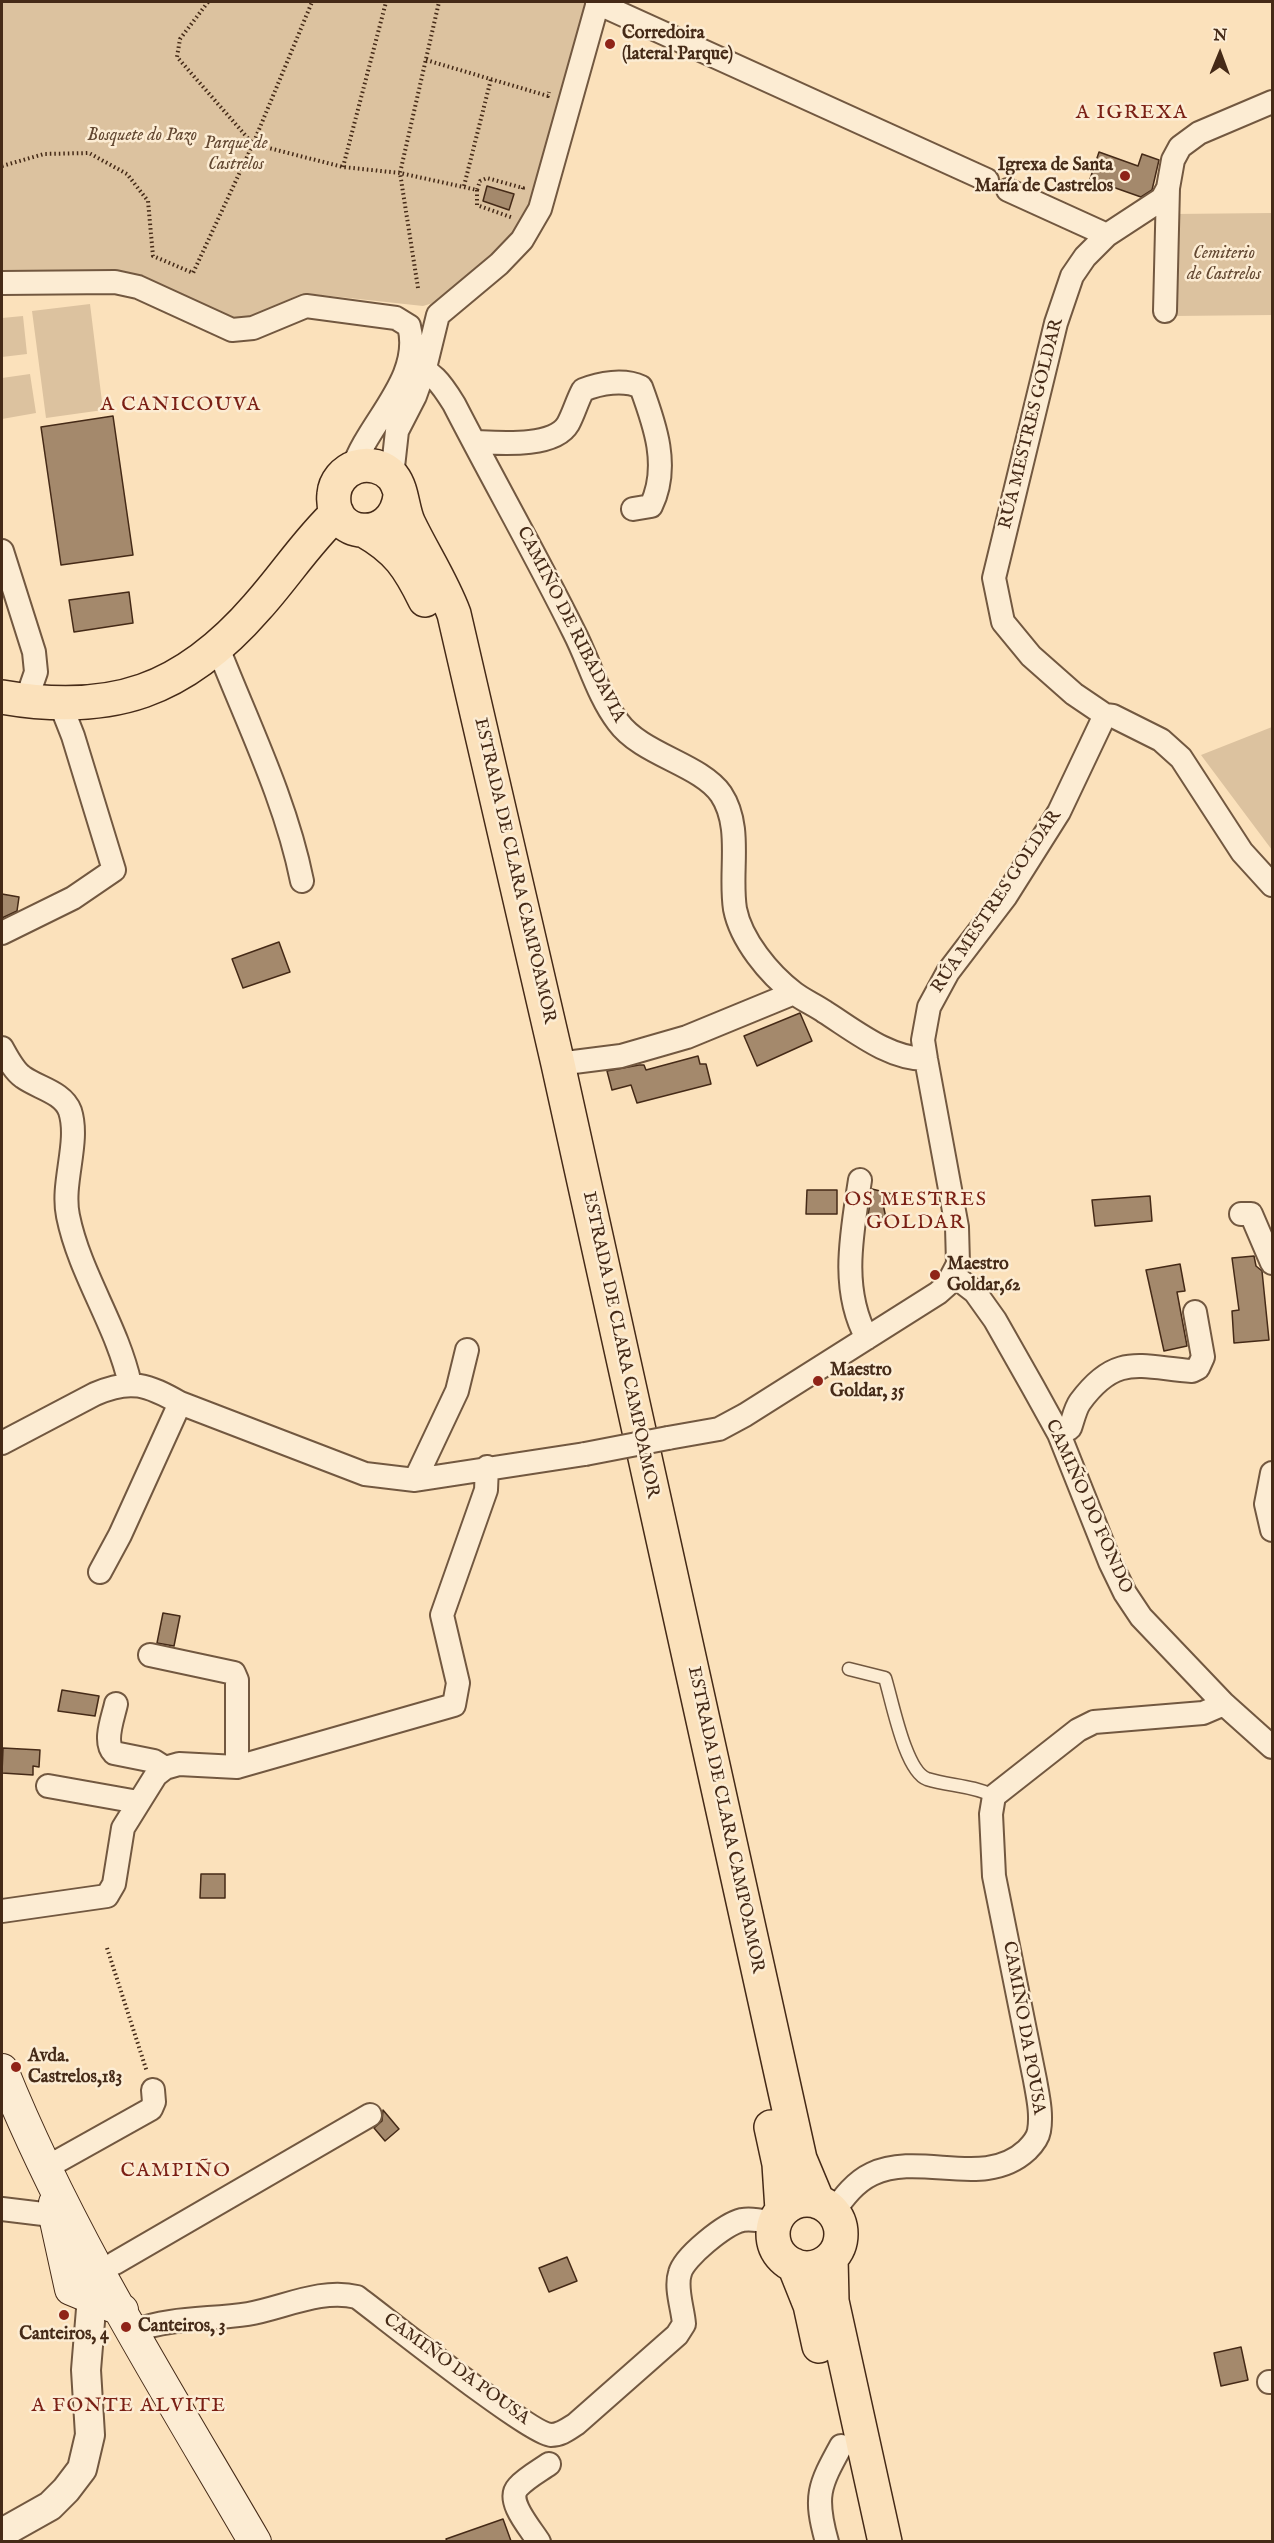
<!DOCTYPE html>
<html>
<head>
<meta charset="utf-8">
<style>
	body { margin:0 }
	#map { position:relative; width:1274px; height:2543px; overflow:hidden; background:#fbe1bb; font-family:"IM FELL English",serif }
	canvas { display:block }
	.frame { position:absolute; inset:0; border:3px solid #452a17; pointer-events:none }
	.north { position:absolute; left:1190px; top:24px; width:60px; height:60px; -webkit-text-stroke:4px #fcecd3; paint-order:stroke; rotate:1deg; font-size:16px; font-weight:700; line-height:24px; text-align:center; color:#452a17 }
	.north::after { content:''; display:block; margin:auto; width:21px; height:27px; background:#452a17; clip-path:polygon(50% 0,100% 100%,50% 72%,0 100%) }
</style>
</head>
<body>
<div id="map">
<canvas width="1274" height="2543"></canvas>
<div class="frame"></div>
<div class="north">N</div>
</div>
<script>
const ctx = document.querySelector('canvas').getContext('2d');
ctx.lineJoin = 'round';
function fill(path, color) { ctx.fillStyle = color; ctx.fill(path, 'evenodd'); }
function strokePath(path, color, width, dash) { ctx.strokeStyle = color; ctx.lineWidth = width; ctx.lineCap = dash ? 'butt' : 'round'; ctx.setLineDash(dash || []); ctx.stroke(path); }
function drawText(font, color, halo, rows, align = 'center') {
  ctx.font = font + ' "IM FELL English",serif'; ctx.lineWidth = 5; ctx.setLineDash([]); ctx.textBaseline = 'middle'; ctx.strokeStyle = halo; ctx.fillStyle = color; for (const [text, x, y, turn = 0] of rows) {
    ctx.save(); ctx.translate(x, y); ctx.rotate((+turn || 0) * Math.PI / 180); ctx.textAlign = isNaN(turn) ? turn : align; if (halo) ctx.strokeText(text, 0, 0); ctx.fillText(text, 0, 0); ctx.restore();
  }
}
const green = new Path2D(`
	M2 2H590L534 203 517 232 443 300 423 306 303 293 236 323 134 278 2 275Z
	M1272 213V315L1175 316 1174 214Z
	M90 304 103 410 46 418 32 311Z
	M23 316 27 354 2 357V318Z
	M30 374 36 413 2 419V378Z
	M1272 727V850L1201 755Z`);
const building = new Path2D(`
	M1099 152 1138 166 1142 154 1159 160 1152 190 1141 197 1090 179Z
	M487 186 514 194 509 210 483 201Z
	M113 416 133 555 61 565 41 427Z
	M129 592 133 623 74 632 69 600Z
	M2 894 19 897 17 911 2 918Z
	M279 942 290 972 243 988 232 959Z
	M800 1013 812 1041 757 1066 744 1036Z
	M698 1056 700 1064H706L711 1084 637 1103 631 1085 612 1090 607 1071 639 1065H644L646 1070Z
	M872 1189 892 1194 883 1204 886 1218 868 1216Z
	M807 1190H837V1214H806Z
	M1150 1196 1152 1221 1095 1226 1092 1200Z
	M1254 1256 1256 1266 1262 1271 1269 1340 1234 1343 1232 1311 1239 1310 1232 1258Z
	M1180 1264 1185 1291 1177 1292 1187 1346 1164 1351 1146 1270Z
	M163 1613 180 1616 174 1646 157 1643Z
	M62 1690 99 1696 95 1716 58 1711Z
	M3 1748 40 1750 39 1767 33 1766V1775L2 1773Z
	M201 1874H225V1898H200Z
	M383 2110 399 2129 385 2141 374 2128 382 2121Z
	M567 2257 577 2281 549 2292 539 2268Z
	M1241 2347 1248 2380 1221 2386 1214 2353Z
	M503 2519 511 2541H447L446 2539Z`);
const path = new Path2D(`
	M208 2 180 39 177 57 253 144 343 167 400 173 477 190 480 181 487 178 523 188 522 192
	M426 60 548 96 549 92
	M2 166 44 154 89 153 127 174 148 201 153 256 193 273 253 144 312 2
	M343 167 386 2
	M464 186 491 79
	M477 190V205L513 218
	M418 288 400 173 439 2
	M107 1948 147 2072`);
const service = new Path2D(`
	M849 1669 885 1678C892 1700 905 1771 927 1779 949 1786 972 1785 994 1796`);
const minor = new Path2D(`
	M597 3 987 180
	M1008 190 1107 235
	M2 283 115 282 138 287 232 330 253 328 306 306 396 318 409 326
	M1165 311 1168 188
	M409 364C432 370 441 383 454 404 493 480 536 555 574 632 589 661 598 696 618 722 642 755 700 764 721 794 743 827 729 871 735 909 741 940 769 974 794 993 803 1000 815 1005 825 1012 855 1031 889 1059 926 1059
	M475 442C499 443 554 448 568 424 574 413 577 401 583 390 600 383 624 379 641 387 655 425 670 467 651 506L633 509
	M353 468C368 422 423 378 409 326
	M392 476 397 431 415 396 425 368 438 315 499 264 522 240 540 209 598 2
	M2 551 34 652 36 672 26 701
	M218 648C248 724 286 801 302 881
	M1105 715 1113 716 1161 740 1181 758 1242 852 1272 885
	M2 933 73 898 114 870 73 736 60 703
	M2 1048C7 1057 14 1071 23 1077 38 1088 63 1092 70 1111 80 1142 61 1183 68 1216 80 1275 117 1325 130 1384
	M558 1064 621 1056 687 1037 794 993
	M860 1180C852 1233 840 1289 867 1338
	M1241 1214H1251L1272 1263
	M953 1275 975 1292 995 1320 1033 1387 1059 1434 1110 1562 1125 1593 1141 1617 1224 1704 1272 1747
	M1059 1434 1070 1428C1073 1420 1075 1409 1080 1402 1116 1353 1139 1367 1192 1371L1198 1368 1203 1357 1195 1312
	M668 1438 719 1429 745 1415 938 1293 947 1285 958 1264 957 1227 926 1059 923 1040 929 1007 948 972 1006 896 1059 812 1105 715 1074 694 1031 656 1003 622 994 578 1056 323 1072 276 1085 257 1107 235 1162 199 1168 188 1173 160 1180 147 1199 133 1272 102
	M2 1443 95 1394C131 1378 148 1385 180 1403L365 1474 415 1480 585 1454
	M1272 1473 1266 1504 1272 1530
	M415 1480 457 1391 467 1350
	M100 1572 120 1535 180 1403
	M150 1655 234 1673 237 1680V1767
	M116 1704C113 1718 103 1742 114 1753L154 1761 165 1768
	M48 1786 138 1802
	M2 1911 107 1896 114 1884 123 1828 156 1775 165 1768 179 1764 237 1767 454 1705 458 1683 442 1615 486 1490 487 1467
	M45 2165 58 2161 151 2109 154 2102 153 2090
	M2 2209 68 2217
	M833 2212C844 2197 855 2182 872 2174 921 2151 984 2190 1027 2150 1032 2145 1038 2137 1039 2131 1042 2114 1038 2097 1035 2080L994 1876 991 1814 994 1796 1078 1730 1094 1722 1203 1713 1224 1704
	M115 2263 370 2115
	M134 2331C171 2317 209 2320 248 2314 283 2308 321 2288 357 2297 384 2317 530 2434 551 2435 561 2435 568 2429 576 2424L677 2335 684 2324C683 2309 675 2288 680 2273 684 2257 725 2224 742 2220 753 2218 763 2221 774 2223
	M1269 2382H1272
	M539 2542C532 2530 505 2501 518 2487 526 2478 539 2471 549 2464
	M827 2542C814 2496 819 2486 841 2446`);
const tertiary = new Path2D(`
	M2 2533 50 2506 66 2490 82 2469 90 2435 86 2370 92 2297 104 2281`);
const secondary = new Path2D(`
	M2 2070C68 2234 166 2389 255 2542
	M55 2203V2216L71 2289 122 2310`);
const primary = new Path2D(`
	M400 496C394 545 329 539 334 494 335 482 344 471 356 467 368 463 384 466 393 477 403 490 402 510 409 524 424 555 442 582 454 614L558 1064 800 2159 818 2202
	M365 531C397 549 409 567 425 600
	M2 697C112 716 184 691 257 607 285 576 307 541 337 513
	M771 2127 779 2164 782 2210
	M773 2234a34 34 0 1 1 68 0a34 34 0 1 1-68 0Z
	M831 2258 832 2301 885 2542
	M794 2265 810 2305 819 2346`);
const minorBridge = new Path2D(`
	M585 1454 668 1438`);
const markers = [
	[610,44,6,"#8f2418"],
	[1125,176,6,"#8f2418"],
	[935,1275,6,"#8f2418"],
	[818,1381,6,"#8f2418"],
	[16,2067,6,"#8f2418"],
	[64,2315,6,"#8f2418"],
	[126,2327,6,"#8f2418"]
];
const poiNames = [
	["Corredoira",622,34],
	["(lateral Parque)",622,55],
	["Igrexa de Santa",1113,166,"right"],
	["María de Castrelos",1113,187,"right"],
	["Maestro",947,1265],
	["Goldar,62",947,1286],
	["Maestro",830,1371],
	["Goldar, 35",830,1392],
	["Avda.",28,2057],
	["Castrelos,183",28,2078],
	["Canteiros, 3",138,2327],
	["Canteiros, 4",64,2335,"center"]
];
const parkNames = [
	["Bosquete do Pazo",142,136],
	["Parque de",236,144],
	["Castrelos",236,165],
	["Cemiterio",1224,254],
	["de Castrelos",1224,275]
];
const streetNames = [
	["RÚA MESTRES GOLDAR",1032,424,-76],
	["CAMIÑO DE RIBADAVIA",570,625,63],
	["ESTRADA DE CLARA CAMPOAMOR",514,871,77],
	["RÚA MESTRES GOLDAR",997,902,-56],
	["ESTRADA DE CLARA CAMPOAMOR",620,1345,78],
	["CAMIÑO DO FONDO",1088,1507,66],
	["ESTRADA DE CLARA CAMPOAMOR",725,1820,78],
	["CAMIÑO DA POUSA",1023,2028,80],
	["CAMIÑO DA POUSA",456,2370,36]
];
const neighbourhoodNames = [
	["A IGREXA",1132,114],
	["A CANICOUVA",181,406],
	["OS MESTRES",916,1201],
	["GOLDAR",916,1224],
	["CAMPIÑO",176,2172],
	["A FONTE ALVITE",129,2407]
];
fill(green, '#dcc29f');
fill(building, '#a4896c');
strokePath(building, '#452a17', 1.5);
strokePath(service, '#725840', 15);
strokePath(minor, '#725840', 26);
strokePath(tertiary, '#725840', 32);
strokePath(secondary, '#452a17', 34);
strokePath(primary, '#452a17', 36);
strokePath(path, '#452a17', 4, [1.5, 3]);
strokePath(service, '#fcecd3', 12);
strokePath(minor, '#fcecd3', 22);
strokePath(tertiary, '#fcecd3', 28);
strokePath(secondary, '#fcecd3', 32);
strokePath(primary, '#fbe1bb', 33);
strokePath(minorBridge, '#725840', 26, []);
strokePath(minorBridge, '#fcecd3', 22);
for (const [x, y, r, color] of markers) { const dot = new Path2D(); dot.arc(x, y, r, 0, 2 * Math.PI); ctx.fillStyle = color; ctx.fill(dot); strokePath(dot, '#fcecd3', 2); }
drawText('bold 18px', '#452a17', '#fcecd3', poiNames, 'left');
drawText('italic 18px', '#634832', '#fcecd3', parkNames);
drawText('18px', '#452a17', '#fcecd3', streetNames);
ctx.letterSpacing = '1.5px';
drawText('20px', '#7a1f14', '#fcecd3', neighbourhoodNames);
ctx.letterSpacing = '0px';
</script>
</body>
</html>
